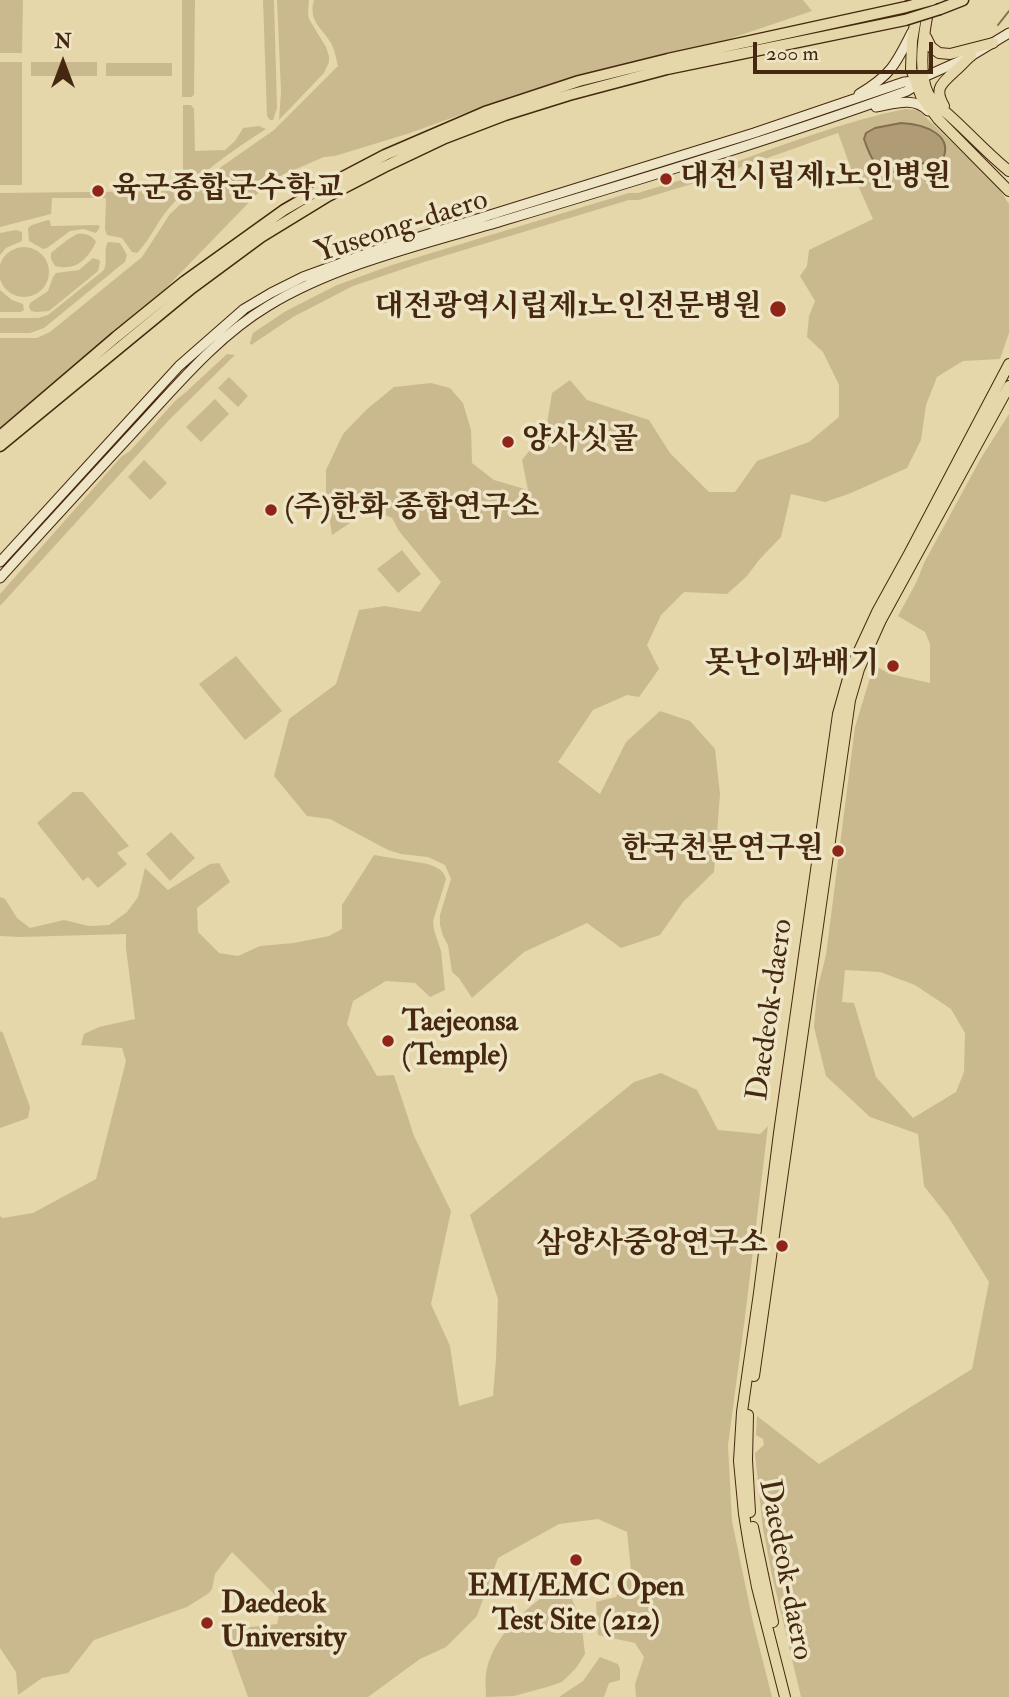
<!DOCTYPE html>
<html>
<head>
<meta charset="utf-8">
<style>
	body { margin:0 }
	#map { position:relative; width:1009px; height:1697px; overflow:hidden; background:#e5d7a9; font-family:"IM FELL Double Pica",serif }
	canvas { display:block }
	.north { position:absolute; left:28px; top:28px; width:70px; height:70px; -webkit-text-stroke:5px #eee5c7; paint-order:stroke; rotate:0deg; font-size:19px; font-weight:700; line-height:28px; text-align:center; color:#45280f }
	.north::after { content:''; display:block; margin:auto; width:24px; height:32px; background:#45280f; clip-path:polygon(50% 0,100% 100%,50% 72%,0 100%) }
	.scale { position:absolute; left:753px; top:42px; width:180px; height:32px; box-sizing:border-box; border:4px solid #45280f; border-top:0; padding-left:9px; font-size:21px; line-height:24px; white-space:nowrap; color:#45280f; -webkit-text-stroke:5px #eee5c7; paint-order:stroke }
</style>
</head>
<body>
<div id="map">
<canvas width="1009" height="1697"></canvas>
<div class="north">N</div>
<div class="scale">200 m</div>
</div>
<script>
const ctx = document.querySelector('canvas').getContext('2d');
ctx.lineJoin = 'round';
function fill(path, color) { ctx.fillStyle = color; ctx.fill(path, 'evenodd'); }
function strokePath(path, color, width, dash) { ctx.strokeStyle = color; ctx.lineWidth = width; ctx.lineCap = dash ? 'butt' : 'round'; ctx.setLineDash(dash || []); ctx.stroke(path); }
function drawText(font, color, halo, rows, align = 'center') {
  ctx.font = font + ' "IM FELL Double Pica","Noto Serif KR",serif'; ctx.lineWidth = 7; ctx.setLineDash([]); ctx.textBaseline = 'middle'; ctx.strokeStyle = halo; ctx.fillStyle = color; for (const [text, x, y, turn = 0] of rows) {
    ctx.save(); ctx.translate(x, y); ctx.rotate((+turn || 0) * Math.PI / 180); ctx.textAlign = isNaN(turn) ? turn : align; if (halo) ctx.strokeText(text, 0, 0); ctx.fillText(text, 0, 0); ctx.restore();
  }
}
const green = new Path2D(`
	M0 0H23L22 53H0Z
	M182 0H195L194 94 192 97H182Z
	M263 0H274L277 108 273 120H270L267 116Z
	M277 0H309L308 14 309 19 326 47 329 56V62L324 73 279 120 281 91Z
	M314 0H803L812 11 711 45 594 71 518 94 410 133 335 156 324 157 282 175 260 191 165 289 0 431V338H37L50 332 142 257 170 214 221 167 274 130 338 66C336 58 335 50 331 43 321 27 308 21 314 0Z
	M0 62H22V185H0Z
	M31 62H97V76H31Z
	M106 63H172V76H106Z
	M183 105H191L194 109 195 151 225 150 235 141 243 128 259 126 266 129C231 151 196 176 169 208 157 222 150 240 137 253L132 252 122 238 107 235 105 229 106 198H52L51 214 0 227V193L180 191 183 186Z
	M905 109 918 110 996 184 1009 204V333L1000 359 963 361 937 377 926 405 921 440 907 468 851 493 825 502 791 494 781 537 759 560 747 576 727 594 684 592 661 615 647 645 659 669 639 697 627 695 593 710 558 762 600 794 626 742 660 711 690 721 715 749 720 794 714 872 683 902 660 935 621 948 587 923 524 952 472 998 459 978 452 972 448 945 443 936 440 925V915L451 879 445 865 428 857 401 854 388 850 330 819 307 816 274 776 289 719 336 684 359 610 385 606 420 612 441 582 399 531 392 518 371 509 332 535 326 493V470L343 434 366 410 394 387 431 383 450 388 463 403 471 430 472 463 494 480 528 490 522 460 546 430 552 393 570 380 587 400 649 420 670 453 709 492H735L757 461 809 442 839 417V385L823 352 807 337 809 316 815 301 800 276 807 266 809 250 873 219 853 174 838 133 719 175 717 170 719 168C780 146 842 122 905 109ZM901 123C914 124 932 125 941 136 946 142 944 152 944 159L910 165 899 171C887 162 861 150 866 133L875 128Z
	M691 177 696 179 698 182 639 200H629L424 262 353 286 293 317 251 345 250 343 253 333 286 311 337 285 392 265 629 193H638Z
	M48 220 50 221 51 226 98 225 100 227 96 233 83 229 70 231 47 248 43 249 29 241 28 228 32 225Z
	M16 230 22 232V241L6 248 0 255V233Z
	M77 234C84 233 93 235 96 242 87 260 76 271 55 266L51 259V253L67 240Z
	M108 242 120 243 127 255 125 262 121 265 44 328 30 333H0V318H38L48 315 104 270C108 261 103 250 108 242Z
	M-1 272a25 25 0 1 1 50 0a25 25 0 1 1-50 0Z
	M93 258 99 260 100 262 98 271 49 311 36 312 31 311 29 307 30 303 48 291 53 277 56 273 79 270Z
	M0 290 12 300 23 304 24 310 21 312H0Z
	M227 354 235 355 170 419 0 606V594L121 457 130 451 176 400 186 392Z
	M229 377 248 396 238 407 218 388Z
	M215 399 229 414 201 442 186 427Z
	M1009 414V1697H801L772 1575 763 1529 755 1453 764 1445 763 1439 756 1435 757 1416 819 1464 972 1369 989 1282 949 1218 924 1186 918 1134 870 1117 826 1076 814 1027 817 990 826 955 855 727 874 665 890 674 930 683V644L925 632 898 616 917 581 924 563 981 458ZM845 970 880 972 915 985 951 1009 965 1033 964 1072 956 1092 913 1118 876 1077 854 1003 842 1002Z
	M144 460 167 483 150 500 128 477Z
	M402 550 421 574 398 593 377 569Z
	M236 656 282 711 245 740 199 684Z
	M73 792H83L129 846 117 853 127 864 98 888 88 877 83 881 37 823Z
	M171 832 195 858 170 881 146 854Z
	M374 855 428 864C436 867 444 870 446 879L433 921 434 930 441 951 445 990 430 997 415 983 386 981 353 1001 347 1024 377 1076 394 1075 414 1136 451 1211 431 1304 450 1346 459 1406 493 1396 496 1359 498 1299 470 1215 634 1082 661 1073 697 1090 718 1130 760 1134 768 1126 745 1317 728 1445 732 1521 753 1622 772 1697H636L635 1684 644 1657 635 1643 598 1635 596 1602 616 1597 631 1571 627 1532 598 1519 559 1524 498 1558 477 1616 446 1647 420 1659 368 1697H248L224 1630 277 1624 282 1602 232 1552 215 1574 212 1589 209 1593 187 1607 94 1640 68 1673 42 1678 18 1695 16 1672 0 1648V1216L3 1218 33 1213 96 1179 126 1061 122 1048 81 1045 84 1034 99 1027 135 1019 126 948V934L19 937 0 936V897L5 899 17 918 30 928 64 920 89 926 109 925 127 912 138 897 145 868 168 890 210 864 219 863 230 882 197 908 198 932 219 953 238 956 260 946 294 943 329 936 342 929V905Z
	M0 1031 3 1033 30 1107 28 1118 0 1128Z
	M541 1598 572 1599 581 1619 585 1654 576 1668 562 1682 547 1687 514 1696 486 1697C486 1690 485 1681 486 1674 491 1642 516 1617 541 1598Z
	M600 1657 618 1664 620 1669V1680L609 1683 604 1697H559L583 1681Z`);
const water = new Path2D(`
	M901 123C923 124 957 134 941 163 931 165 922 162 913 164 907 165 902 169 897 171 878 178 869 154 864 139L866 133 875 128Z`);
const stream = new Path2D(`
	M998 25 1009 11`);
const secondary = new Path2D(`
	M924 77 971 56 1009 33
	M859 94C891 75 896 64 912 32
	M876 107C894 104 914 96 928 111
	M0 562 179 366 244 309 271 293 303 277 374 251 754 133 904 82 916 81
	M0 578C46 527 93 476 140 425 179 383 218 336 268 306 338 263 433 242 512 218 645 178 777 138 907 91L912 88 916 81`);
const primary = new Path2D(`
	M929 7C924 31 917 70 928 93 932 102 942 109 950 116 970 134 988 154 1009 171
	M917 12 912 41 911 69 921 96 938 119 1009 191
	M926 37 931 47 939 53 950 54 993 43
	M944 106C934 89 941 84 954 72 960 67 965 61 971 56
	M754 1376 850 700 859 669 881 620 1009 386
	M748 1415 747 1460 750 1512
	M753 1527 773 1622
	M785 1697 757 1587 749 1545 744 1514 739 1461 742 1412 759 1293 779 1133 838 714 851 668 877 612 909 554 1009 364`);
const highway = new Path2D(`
	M940 9 963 0
	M0 436 116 337 185 281 284 210 324 187 385 155 485 112 579 81 668 59 906 7
	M0 446 192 288 261 237 328 196 384 167 445 138 505 115 569 95 667 69 905 20`);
const highwayBridge = new Path2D(`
	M906 7 932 0
	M905 20 940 9`);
const markers = [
	[666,179,7,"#8f2418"],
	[98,191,7,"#8f2418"],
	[778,309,9,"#8f2418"],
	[508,442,7,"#8f2418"],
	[271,510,7,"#8f2418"],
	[893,666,7,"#8f2418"],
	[838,851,7,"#8f2418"],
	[388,1041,7,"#8f2418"],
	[782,1246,7,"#8f2418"],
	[576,1560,7,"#8f2418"],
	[207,1623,7,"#8f2418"]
];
const poiNames = [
	["대전시립제1노인병원",680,179],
	["육군종합군수학교",112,191],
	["대전광역시립제1노인전문병원",762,309,"right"],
	["양사싯골",522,442],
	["(주)한화 종합연구소",285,510],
	["못난이꽈배기",879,666,"right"],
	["한국천문연구원",824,851,"right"],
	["Taejeonsa",402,1024],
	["(Temple)",402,1058],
	["삼양사중앙연구소",768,1246,"right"],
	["EMI/EMC Open",576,1589,"center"],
	["Test Site (212)",576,1623,"center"],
	["Daedeok",221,1606],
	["University",221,1640]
];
const streetNames = [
	["Yuseong-daero",402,228,-18],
	["Daedeok-daero",772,1010,-82],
	["Daedeok-daero",784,1570,79]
];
fill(green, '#cab98f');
fill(water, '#af9c75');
strokePath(water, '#856e4c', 2);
strokePath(stream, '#856e4c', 2);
strokePath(secondary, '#45280f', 11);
strokePath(primary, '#45280f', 12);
strokePath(highway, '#45280f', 13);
strokePath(secondary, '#eee5c7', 9);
strokePath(primary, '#e5d7a9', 10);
strokePath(highway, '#e5d7a9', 10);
strokePath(highwayBridge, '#45280f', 13, []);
strokePath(highwayBridge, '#e5d7a9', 10);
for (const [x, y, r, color] of markers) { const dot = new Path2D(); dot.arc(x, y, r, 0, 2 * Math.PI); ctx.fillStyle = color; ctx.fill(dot); strokePath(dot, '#eee5c7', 2.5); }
drawText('bold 30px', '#45280f', '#eee5c7', poiNames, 'left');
drawText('30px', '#45280f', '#eee5c7', streetNames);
</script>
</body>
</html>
